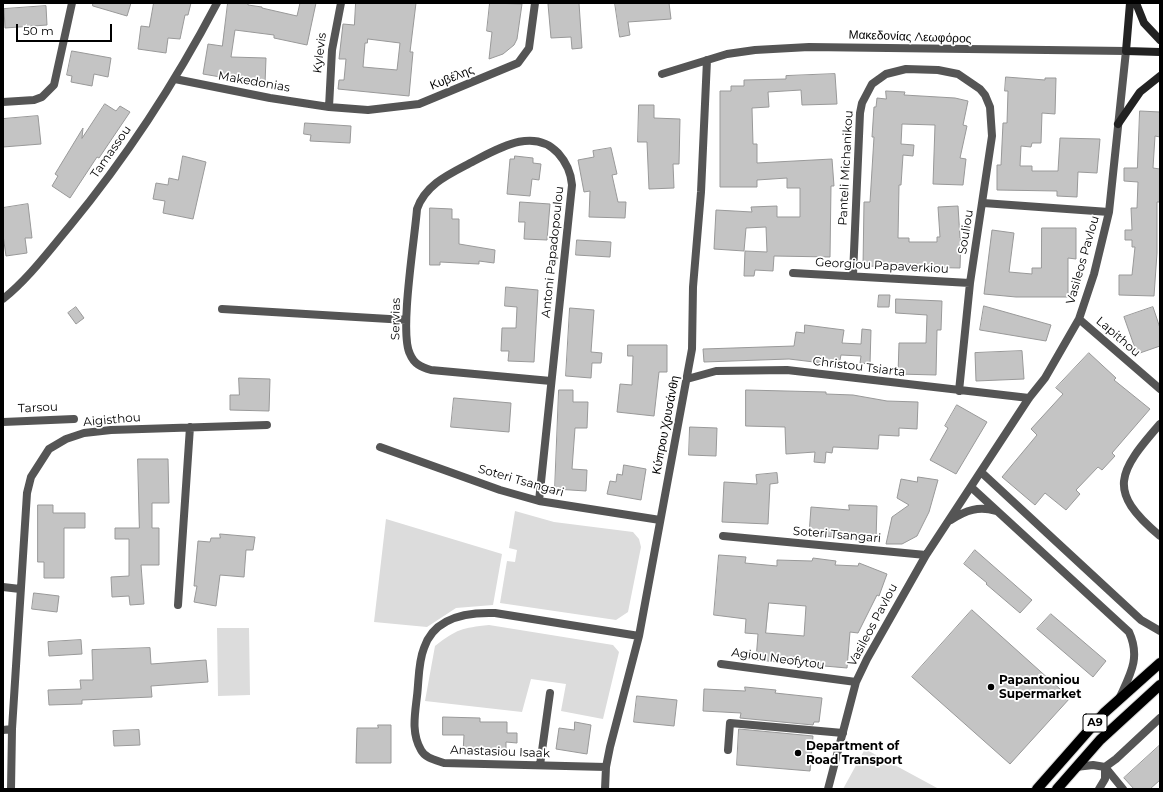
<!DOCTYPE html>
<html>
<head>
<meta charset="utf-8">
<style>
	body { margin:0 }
	#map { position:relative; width:1163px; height:792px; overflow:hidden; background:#fff; font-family:Montserrat,sans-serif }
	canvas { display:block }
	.frame { position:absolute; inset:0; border:4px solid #000; pointer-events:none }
	.scale { position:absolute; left:16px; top:24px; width:96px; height:18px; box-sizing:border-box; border:2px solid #000; border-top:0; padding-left:5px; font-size:12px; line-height:14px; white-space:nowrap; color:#000; -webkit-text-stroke:3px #fff; paint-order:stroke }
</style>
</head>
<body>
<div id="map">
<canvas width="1163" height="792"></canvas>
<div class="frame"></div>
<div class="scale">50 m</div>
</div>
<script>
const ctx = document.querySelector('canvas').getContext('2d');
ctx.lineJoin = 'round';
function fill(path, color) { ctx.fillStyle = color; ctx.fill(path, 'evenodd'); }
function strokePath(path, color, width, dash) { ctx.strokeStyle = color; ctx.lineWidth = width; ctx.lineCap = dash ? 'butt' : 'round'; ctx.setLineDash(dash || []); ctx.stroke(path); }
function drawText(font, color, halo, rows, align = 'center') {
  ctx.font = font + ' Montserrat,sans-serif'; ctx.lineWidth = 3.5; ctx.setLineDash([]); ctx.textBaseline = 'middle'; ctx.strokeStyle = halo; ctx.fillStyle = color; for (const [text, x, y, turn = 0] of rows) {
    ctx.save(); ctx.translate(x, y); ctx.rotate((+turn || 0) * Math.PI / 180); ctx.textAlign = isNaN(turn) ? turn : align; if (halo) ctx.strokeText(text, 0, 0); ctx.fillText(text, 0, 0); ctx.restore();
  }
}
const green = new Path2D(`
	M515 511 554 522 633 532 639 539 641 547 628 612 616 620 500 603 507 561 515 562 517 550 509 548Z
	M386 519 502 554 493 605 456 608 427 627 374 622Z
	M489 625 613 645 619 652 603 719 561 711 566 684 531 679 522 712 425 701 435 646C457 629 462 628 489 625Z
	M217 628H249L250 695 218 696Z
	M865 749 939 789H843Z`);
const building = new Path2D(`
	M93 3H131L127 16 93 6Z
	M154 3H191L188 15H185L180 39 168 38 166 53 138 49 141 26 149 27Z
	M228 3H248V5L262 7V8L297 16 300 3H316L307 45 274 38V35L235 30 231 57 266 58 265 84 238 83V80L203 74 208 44 222 46Z
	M356 3H416L410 52H413L409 96 338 89 339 80H344L346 59H339L343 24 354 25ZM368 39 400 43 397 70 363 67 365 43H367Z
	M490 3 522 4 517 39 514 45 503 54 489 59 492 32 487 31Z
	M579 3 582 48 572 49 571 37 551 38 548 4Z
	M615 3H669L671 19 628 22 630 35 620 37Z
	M46 6 47 25 5 28 4 9Z
	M72 51 111 58 108 77 94 74 92 86 71 82 72 76 67 75Z
	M835 74 837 104 802 105 801 90 768 92 769 107 752 108 753 144H757V163L832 159 834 186H831L830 257 774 256 773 271 755 270 754 276H744L745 251 767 252 766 227 746 228 744 251 714 249 716 210 752 212 751 207 777 206V217H800V188H787V178L757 180V187H720V91H731V86H744V80L786 79V76Z
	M1006 77 1045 80V78H1056L1055 114 1042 113 1041 143H1032L1031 147 1021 146 1020 166H1032V171H1058L1060 138 1100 139 1097 173 1078 172 1077 197 1057 196V191L997 190V165H1001L1003 123H1007L1008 91H1005Z
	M886 91 905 92 904 95 955 98 968 101 963 125 967 126 960 158 966 159 963 185 933 184 935 125 902 124 901 144 914 145 913 156 903 155 901 185H899L898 238H909V242H937V237H940L938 207 958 206 960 238H961L960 268 863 266 864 202H870L874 137H872L874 107H876L877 98 886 99Z
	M105 104 116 111 120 106 130 112 99 158 97 157 70 198 52 186 58 176 55 174 83 128 82 138Z
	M639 105H654V118L680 119 679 164H673L674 188 649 189 647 142H638Z
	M1140 111 1160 112V137L1155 136 1153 168 1160 169V202H1157V253L1154 296 1119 295V275H1132L1135 247H1132V240H1125V230H1132L1131 208H1137L1138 182 1124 181V168H1137Z
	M38 116 41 144 3 147V119Z
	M305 123 351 126 350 143 310 141 311 135 304 134Z
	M611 148 617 174 612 175 618 202H626L625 218 589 217 590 191 584 192 578 160 594 157 593 151Z
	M183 156 206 162 193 219 163 213 165 201 153 199 156 183 168 185 169 178 178 180Z
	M515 156 533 158V163L541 164 539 180 532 179 530 196 507 194 510 159H514Z
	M520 202 550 204 547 240 524 239 525 222H519Z
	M28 204 32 238H25L27 253 6 256 3 235V208Z
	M430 208 452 209V219H459V244L495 250 494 263 479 261V264L440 262V265H430Z
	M1042 228H1076V259L1068 258V297H1016L984 294 992 230 1014 233 1009 272 1032 274V268H1041Z
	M577 240 611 242 610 257 576 255Z
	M506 287 538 290 534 362 508 361 509 351H501L502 328H516L517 307 505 306Z
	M879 295H890L889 307H878Z
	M896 299 942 301 941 330H937L936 375 898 374 899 343H926L927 315 896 313Z
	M984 306 1051 325 1046 341 980 330Z
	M76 307 84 318 76 324 68 313Z
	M1153 307 1160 328V346L1137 354 1124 317Z
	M570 308 594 310 591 352 602 353 601 363H592L591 378 566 376Z
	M805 325 844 330 842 343 861 344 862 329 871 330 870 364 860 363 861 356 841 355 839 365 789 359 704 362 703 349 794 346 796 332 804 333Z
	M628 345H667V372H659L654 416 617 412 620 384 632 385 633 356H628Z
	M1022 351 1024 379 976 381 975 353Z
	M1089 353 1116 378 1114 380 1150 409 1112 453 1115 456 1102 470 1098 467 1076 490 1080 494 1066 510 1045 493 1035 505 1002 477 1037 435 1031 429 1063 394 1056 388Z
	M239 378 270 379 269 411 230 410V395H239Z
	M559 390H573V402H588L587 428H575L572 469 587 470 586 491 555 489Z
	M746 390 826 392V394L853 395 887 401 918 402 917 429 899 428V436L879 435 878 449 833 447 832 453 826 452 825 463 814 462 815 452 786 454 785 427 746 426Z
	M454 398 511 403 509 432 451 427Z
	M957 405 987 422 956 474 930 460 948 428 945 426Z
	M690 427 717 428 716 456 689 455Z
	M138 459H168L169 503H152V528H159V565H141L144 604 130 605 129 596 112 597 111 577 129 576V539H115V528H139Z
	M624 465 646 469 641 500 607 494 610 481 616 482 617 474 622 475Z
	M777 473 778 483 770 484 768 524 722 522 724 482 757 484 756 475Z
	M918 477 938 480 929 512 917 536 902 544H886L892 517 909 505 897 498 901 479 917 482Z
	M38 505H53V513H85V528H64V578H44V562H38Z
	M849 505 877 506 876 540 809 535 811 507 849 510Z
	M220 534 255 537 253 550H246L244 577 220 575 216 606 194 602 197 586H194L198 541 210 542 211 538H220Z
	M975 550 1032 600 1020 613 986 584 987 583 964 564Z
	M719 555 746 557 745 563 777 566V560L812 561 813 558 836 561 835 565 858 566 859 563 887 574 879 596 877 595 858 633 850 632 847 668 756 660 758 634 745 633 746 619 714 615ZM769 603 806 606 804 636 766 633Z
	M34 593 59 596 57 612 32 609Z
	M972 610 1070 698 1010 764 912 677Z
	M1051 614 1106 661 1093 677 1037 629Z
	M81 640 82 654 49 656 48 642Z
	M150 648 151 664 206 660 208 682 151 686 152 697 82 700V704L49 705 48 690 81 689 80 680H93L92 650Z
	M745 687 776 690 775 693 822 698 819 722H814L813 725 740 718 741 713 703 711 704 689 745 691Z
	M637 696 677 700 674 726 634 722Z
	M443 717 480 718V722H507V733H517V743L506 742V754L463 753 464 735H443Z
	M575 722 591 725 587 754 556 749 559 728 574 730Z
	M378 725H391V763H356L357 728H378Z
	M739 729 813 736 810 771 737 765Z
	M139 730 140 745 114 746 113 731Z
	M1160 745V780L1150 789H1134L1124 778Z`);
const lane = new Path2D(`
	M728 750 730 723 843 733
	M1105 767 1123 789`);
const street = new Path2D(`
	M662 74 727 54 755 50 809 47 1126 51 1109 212 1094 274 1079 319 1045 378 1029 398 926 555 867 659 856 682 828 789
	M175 79 270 98 329 107 368 110 419 104 518 63 529 48 535 3
	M3 102 34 100 42 97 54 85 72 3
	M329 107 332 50 341 3
	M983 203 1109 212
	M793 273 970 283
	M853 275 860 113 862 103 872 84 886 74 906 69 938 70 958 74 980 89 985 95 990 107 992 136 970 283 959 391
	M3 299C28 279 48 252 69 227 126 158 175 83 217 3
	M222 309 406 320
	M1079 319 1160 389
	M687 379 716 371 787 370 1029 398
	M3 422 74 419
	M1160 424C1118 472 1106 491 1160 536
	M380 447 500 490 539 501 660 520
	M981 472 1141 620 1160 631
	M971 487 1129 632C1141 658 1130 675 1119 699
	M539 501 572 185C571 172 567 163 558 153 534 127 499 148 474 161 452 173 426 183 417 209 415 237 399 333 410 354 414 364 421 367 431 370L551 381
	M951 520C966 510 979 506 996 511
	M723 536 926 555
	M3 587 20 589
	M178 605 190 427
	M721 664 856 682
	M3 730 12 729
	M540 765 550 693
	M606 767 444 763C435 760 425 758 421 750 411 733 415 714 417 696 419 680 418 663 424 648 434 617 467 612 495 613L639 636
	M1076 767 1093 765 1105 767 1116 759 1160 718
	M11 789 12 729 27 493 31 477 49 449 66 439 84 433 111 430 267 425
	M605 789 606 767 610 747 639 636 692 349 693 287 701 192 707 60
	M1099 789 1105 779V767`);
const secondary = new Path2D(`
	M1130 3 1126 51 1160 52
	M1136 3 1144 23 1160 40
	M1118 124 1140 92 1160 76`);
const primary = new Path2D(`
	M1037 789 1104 713 1160 663
	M1057 789 1100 740 1160 685`);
const markers = [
	[991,687,4,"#000"],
	[798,753,4,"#000"]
];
const shields = [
	[1095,723,24]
];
const shieldNames = [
	["A9",1095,723]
];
const streetNames = [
	["Μακεδονίας Λεωφόρος",910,37,2],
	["Kylevis",320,53,-83],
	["Κυβέλης",452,78,-22],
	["Makedonias",254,82,10],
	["Tamassou",111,152,-55],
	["Panteli Michanikou",846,168,-87],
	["Souliou",966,232,-81],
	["Antoni Papadopoulou",553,252,-84],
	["Vasileos Pavlou",1083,260,-74],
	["Georgiou Papaverkiou",882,266,3],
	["Servias",396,319,-89],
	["Lapithou",1118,337,41],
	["Christou Tsiarta",859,367,7],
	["Tarsou",38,408,-3],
	["Aigisthou",112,420,-5],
	["Κύπρου Χρυσάνθη",666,425,-79],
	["Soteri Tsangari",521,481,16],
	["Soteri Tsangari",837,535,5],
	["Vasileos Pavlou",873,625,-62],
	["Agiou Neofytou",778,659,8],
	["Anastasiou Isaak",500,752,2]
];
const poiNames = [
	["Papantoniou",999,680],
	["Supermarket",999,694],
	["Department of",806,746],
	["Road Transport",806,760]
];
fill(green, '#dcdcdc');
fill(building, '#c4c4c4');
strokePath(building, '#999', 1);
strokePath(primary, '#dbdbdb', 12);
strokePath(lane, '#555', 8);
strokePath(street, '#555', 8);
strokePath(secondary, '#222', 8);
strokePath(primary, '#000', 10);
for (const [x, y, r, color] of markers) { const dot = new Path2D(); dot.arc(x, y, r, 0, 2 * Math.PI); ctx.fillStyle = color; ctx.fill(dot); strokePath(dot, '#fff', 1.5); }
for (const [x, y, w] of shields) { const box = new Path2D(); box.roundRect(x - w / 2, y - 9, w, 18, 3); ctx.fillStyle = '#fff'; ctx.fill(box); strokePath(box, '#000', 1); }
drawText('bold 11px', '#000', null, shieldNames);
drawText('12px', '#000', '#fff', streetNames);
drawText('bold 12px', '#000', '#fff', poiNames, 'left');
</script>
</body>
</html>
